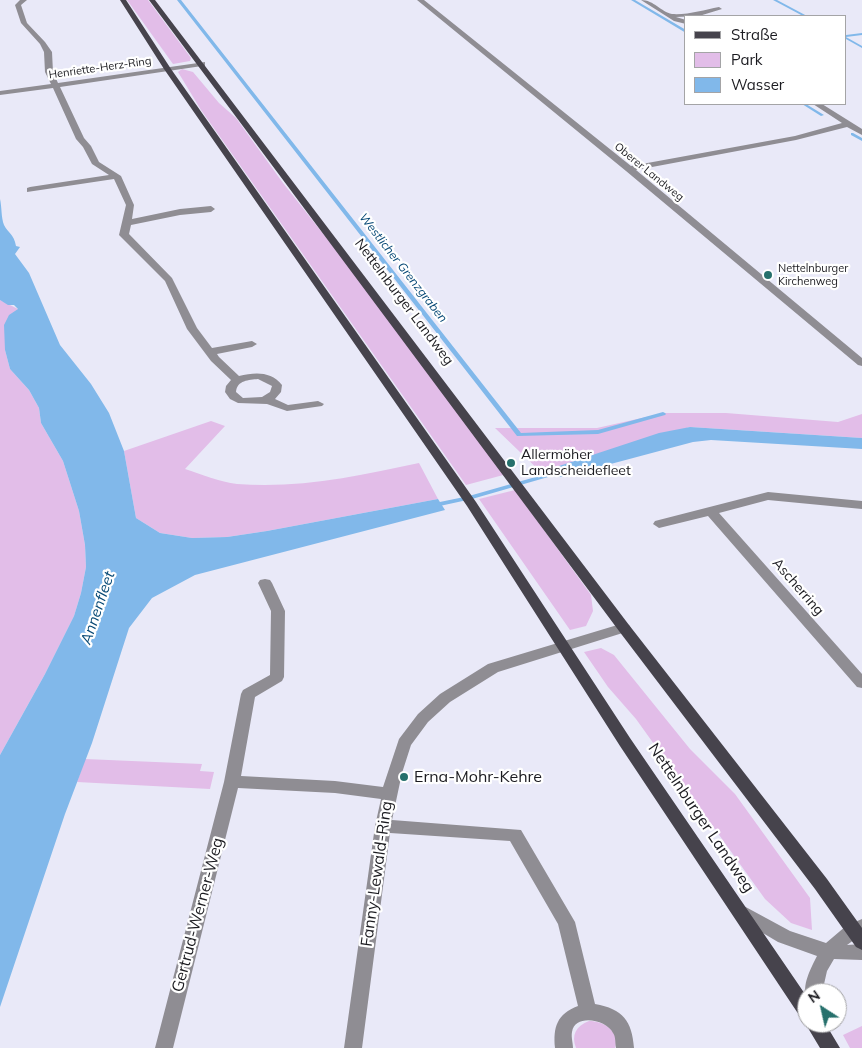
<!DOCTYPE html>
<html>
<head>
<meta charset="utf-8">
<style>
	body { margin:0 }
	#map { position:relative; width:862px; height:1048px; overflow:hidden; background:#e9e9f8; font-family:Mulish,sans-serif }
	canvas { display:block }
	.legend { position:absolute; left:684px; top:15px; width:162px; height:90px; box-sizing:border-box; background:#fff; border:1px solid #a4a4a6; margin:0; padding:6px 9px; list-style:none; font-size:15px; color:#1b1b20 }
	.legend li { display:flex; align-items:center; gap:10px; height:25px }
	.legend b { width:25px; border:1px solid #a4a4a6 }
	.north { position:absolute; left:797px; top:983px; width:50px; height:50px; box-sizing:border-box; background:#fff; border:1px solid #a4a4a6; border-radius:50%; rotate:325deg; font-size:14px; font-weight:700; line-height:20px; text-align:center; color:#1b1b20 }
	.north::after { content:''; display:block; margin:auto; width:18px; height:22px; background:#26706c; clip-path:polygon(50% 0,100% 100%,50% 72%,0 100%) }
</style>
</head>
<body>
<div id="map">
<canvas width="862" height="1048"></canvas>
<ul class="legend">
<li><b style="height:6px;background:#46434c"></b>Straße</li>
<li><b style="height:14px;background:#e2bde8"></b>Park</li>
<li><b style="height:14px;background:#81b8ea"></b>Wasser</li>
</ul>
<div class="north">N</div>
</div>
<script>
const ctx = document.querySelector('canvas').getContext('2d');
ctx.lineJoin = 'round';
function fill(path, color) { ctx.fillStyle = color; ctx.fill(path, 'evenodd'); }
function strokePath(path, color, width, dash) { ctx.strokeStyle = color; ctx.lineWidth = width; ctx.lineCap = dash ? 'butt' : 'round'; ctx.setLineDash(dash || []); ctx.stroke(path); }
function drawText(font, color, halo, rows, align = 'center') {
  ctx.font = font + ' Mulish,sans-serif'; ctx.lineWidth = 4.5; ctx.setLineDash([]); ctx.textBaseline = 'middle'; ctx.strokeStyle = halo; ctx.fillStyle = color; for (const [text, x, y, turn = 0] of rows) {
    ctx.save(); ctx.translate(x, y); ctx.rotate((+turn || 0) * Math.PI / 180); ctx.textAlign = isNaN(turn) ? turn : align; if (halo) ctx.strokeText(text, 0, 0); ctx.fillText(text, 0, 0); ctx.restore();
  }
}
const green = new Path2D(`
	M127 0H148L191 58 190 61 173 64Z
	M182 69 193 72 219 103 236 118 283 183 358 278 507 474 466 485 201 110 178 72Z
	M0 300 18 309 5 350 10 369 29 390 39 408 41 423 63 461 79 511 85 545 86 567 81 593 74 616 45 674 0 755Z
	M664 413H726L838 422 862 414V438L690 427 556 467 545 476 495 428H597Z
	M211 421 225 426 185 469C201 474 220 482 237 484 298 489 359 476 419 463L438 499 267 531 227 537 192 538 160 533 136 518 124 451Z
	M515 490 591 595 593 611 586 626 570 630 479 499Z
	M601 648 614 655 690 749 735 794 810 898 812 930 791 923 765 899 636 719 608 687 584 652Z
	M85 759 202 764 200 771 214 772 210 789 77 782Z
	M589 1021C603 1021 621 1031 615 1048H576C571 1035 576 1026 589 1021Z
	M862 1026V1048H850L843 1035Z`);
const water = new Path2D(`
	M0 199C2 208 1 217 4 225 8 233 14 234 16 246L20 247 15 254 29 273 60 345 91 384 109 413 124 451 136 518 160 533 192 538 227 537 267 531 438 499 445 510 195 575 152 598 129 628 92 743 65 814 0 1007V755L45 674 74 616 81 593 86 567 85 545 79 511 63 461 41 423 39 408 29 390 10 369 5 350 4 325 9 315 18 309 14 305H8L0 300Z
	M690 427 862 438V449L711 440 693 442 562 477 545 476 556 467 659 433Z`);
const stream = new Path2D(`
	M177 0H181L521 433 598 430 663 412 665 413 666 414 665 415 598 434 517 436Z
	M631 0H635L686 30V33Z
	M773 0H777L807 16H803Z
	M862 33V35L846 37 862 46V48L846 39V35Z
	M802 104H806L824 115 821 116Z
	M851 133H853L862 138V141L851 135Z
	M553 472 556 474 555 475 472 499 435 507 432 505 435 503 469 496Z`);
const minor = new Path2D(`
	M20 0H27L21 5 27 23 45 42 52 52 53 72 58 83 205 62V66H202L60 87 84 138 91 146 99 162 121 176 134 205 132 219 180 209 211 206 215 209 211 212 180 215 131 225 129 234 172 278 197 328 212 348 252 341 257 344 252 347 217 354 219 357 239 376C255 372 271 371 282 385L281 392 275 399 288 405 318 401 324 404 322 406 287 411 267 404 238 403 230 399 225 392 226 386 231 380 211 361 187 329 165 281 119 235 126 205 114 179 27 192V188L30 187 109 175 92 164 83 147 76 139 53 88 0 95V91L51 84 45 72 44 52 40 44 21 23 15 5ZM258 379 272 386 270 392 262 397 243 398 236 392C237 380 249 380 258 379Z
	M417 0H424L631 166 795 136 842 123 813 104H822L862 129V135L847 127 796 140 636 170 862 358V366L858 365 626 171Z
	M641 0C654 0 661 12 672 14 688 15 704 10 719 7L722 9 699 16 676 17 686 20V24L674 21Z
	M768 492 862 501V509L768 500 719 513 862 674V688L857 687 708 516 659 528 653 524 655 521Z
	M265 579 270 580 272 583 285 611 284 677 282 681 255 697 241 776 335 781 383 787 399 739 418 714 440 694 488 664 624 623 629 625 631 628 629 631 498 672 450 702 428 722 411 745 402 773 392 820 521 830 575 922 595 1004C623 1009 632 1021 634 1048H616C615 1043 616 1037 613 1033 607 1020 575 1013 572 1032 571 1037 573 1043 573 1048H555C553 1027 557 1014 578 1006L558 924 510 841 390 833 362 1048H344L375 826 381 799 335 793 238 788 173 1048H155L224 782 241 694 243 690 270 675 271 611 258 583 260 580Z
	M742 905 790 931 826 943 846 926 862 919V934L847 945 862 944V960L834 959 827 971 822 993H807V999C801 986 811 968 817 956L778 942 736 917 734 912 736 907Z`);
const major = new Path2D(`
	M120 0H126L171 69 476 502 630 738 807 997V1023H825L840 1048H820L805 1023 806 1020 801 1018 620 746 467 506 164 69Z
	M149 0H155L629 625 827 879 862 928V950L856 947 815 889 619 631Z`);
const markers = [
	[768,275,5,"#26706c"],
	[511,463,5,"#26706c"],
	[404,777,5,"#26706c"]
];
const farStreetnames = [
	["Henriette-Herz-Ring",100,68,-8],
	["Oberer Landweg",649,172,39]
];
const farPoinames = [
	["Nettelnburger",778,269],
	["Kirchenweg",778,282]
];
const farWaternames = [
	["Westlicher Grenzgraben",403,268,52]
];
const streetNames = [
	["Nettelnburger Landweg",404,302,53],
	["Ascherring",798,587,49]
];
const poiNames = [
	["Allermöher",521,455],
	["Landscheidefleet",521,471]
];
const waterNames = [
	["Annenfleet",98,608,-71]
];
const nearPoinames = [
	["Erna-Mohr-Kehre",414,777]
];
const nearStreetnames = [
	["Nettelnburger Landweg",701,818,56],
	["Fanny-Lewald-Ring",377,874,-82],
	["Gertrud-Werner-Weg",198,915,-75]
];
fill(green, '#e2bde8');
fill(water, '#81b8ea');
fill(stream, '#81b8ea');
fill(minor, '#8f8d93');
fill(major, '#46434c');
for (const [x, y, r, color] of markers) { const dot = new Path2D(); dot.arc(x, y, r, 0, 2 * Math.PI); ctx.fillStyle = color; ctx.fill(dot); strokePath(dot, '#fff', 2); }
drawText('11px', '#1b1b20', '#fff', farStreetnames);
drawText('11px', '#1b1b20', '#fff', farPoinames, 'left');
drawText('italic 12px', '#064875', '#fff', farWaternames);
drawText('14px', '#1b1b20', '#fff', streetNames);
drawText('14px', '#1b1b20', '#fff', poiNames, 'left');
drawText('italic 15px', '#064875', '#fff', waterNames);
drawText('16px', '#1b1b20', '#fff', nearPoinames, 'left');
drawText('16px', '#1b1b20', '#fff', nearStreetnames);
</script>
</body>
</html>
